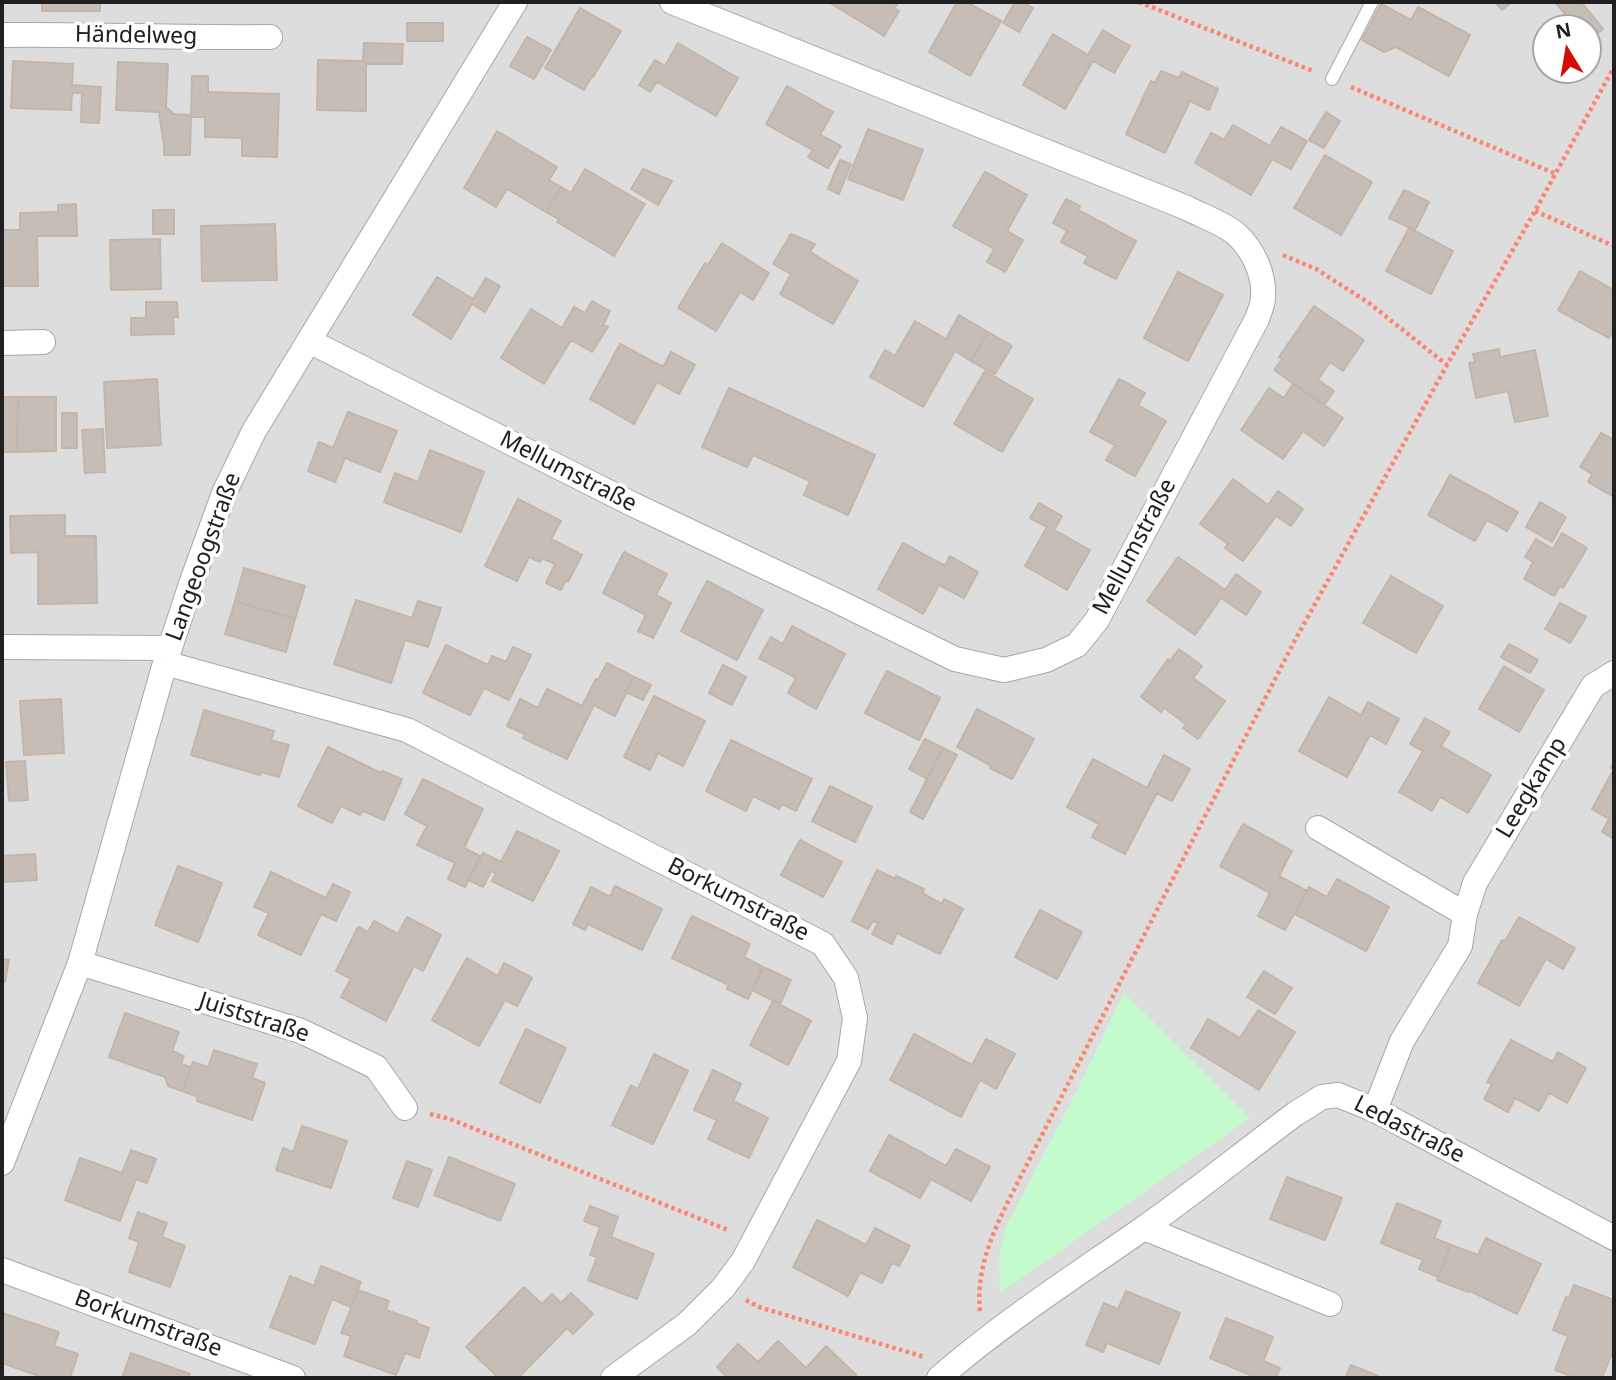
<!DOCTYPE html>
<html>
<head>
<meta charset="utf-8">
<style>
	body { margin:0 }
	#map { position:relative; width:1616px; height:1380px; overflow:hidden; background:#f1eee7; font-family:"Noto Sans",sans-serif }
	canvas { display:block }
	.frame { position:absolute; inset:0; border:4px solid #202020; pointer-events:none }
	.north { position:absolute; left:1532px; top:14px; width:70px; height:70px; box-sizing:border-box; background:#fff; border:2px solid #a6a6a6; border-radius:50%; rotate:349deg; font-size:19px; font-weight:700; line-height:28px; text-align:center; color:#202020 }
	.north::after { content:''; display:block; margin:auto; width:24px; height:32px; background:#d10e00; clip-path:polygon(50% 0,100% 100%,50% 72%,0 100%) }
</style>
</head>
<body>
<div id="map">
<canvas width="1616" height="1380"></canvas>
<div class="frame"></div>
<div class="north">N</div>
</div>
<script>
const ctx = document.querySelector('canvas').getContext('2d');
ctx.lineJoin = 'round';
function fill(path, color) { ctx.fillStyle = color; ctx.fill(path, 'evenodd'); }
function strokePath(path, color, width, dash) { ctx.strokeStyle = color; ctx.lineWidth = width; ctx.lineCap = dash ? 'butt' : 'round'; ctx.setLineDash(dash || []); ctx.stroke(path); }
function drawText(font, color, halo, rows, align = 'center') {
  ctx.font = font + ' "Noto Sans",sans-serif'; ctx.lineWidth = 7; ctx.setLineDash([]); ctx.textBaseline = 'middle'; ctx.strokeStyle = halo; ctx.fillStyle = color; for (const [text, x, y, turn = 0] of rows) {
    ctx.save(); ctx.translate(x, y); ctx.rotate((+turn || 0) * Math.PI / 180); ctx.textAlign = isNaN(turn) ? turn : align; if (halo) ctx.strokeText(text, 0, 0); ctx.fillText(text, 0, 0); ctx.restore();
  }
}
const residential = new Path2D(`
	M2 2H1614V1378H2ZM1546 28H1588V70H1546Z`);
const park = new Path2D(`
	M1124 993 1250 1118 1000 1293 999 1257 1005 1229 1073 1098Z`);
const building = new Path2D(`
	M42 2H100V11H42Z
	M831 2H899L894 8 899 11 884 36 830 3Z
	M957 2H966L1001 21 970 76 929 52Z
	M1015 2H1021L1033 8 1019 32 1003 23Z
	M1495 2H1512L1502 10Z
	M1555 2H1581L1603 29 1588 41V28H1577Z
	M1381 4 1411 20 1418 7 1470 35 1449 76 1396 47 1384 52 1362 40Z
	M580 8 621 31 593 77 592 76 584 90 545 68Z
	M407 23H443V41H407Z
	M1103 30 1130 46 1114 73 1093 61 1065 109 1023 85 1053 34 1088 55Z
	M527 37 551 50 534 79 510 66Z
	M364 43 403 44 402 64H366V111L317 110 318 60 363 61Z
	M678 43 738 78 716 116 657 82 650 92 639 85 655 60 665 66Z
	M13 61 73 64 72 85 101 87 99 123 81 122 82 93H72L71 110 11 108Z
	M118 62 168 64 166 107 174 114 191 115 190 155H164V145L159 112 116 110Z
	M1161 71 1179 78 1182 72 1218 89 1209 110 1190 101 1165 153 1126 134 1151 81 1155 83Z
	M192 76H208V92L279 94 277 157 242 156V138L205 137V117H191Z
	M787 86 833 112 820 135 841 146 828 168 808 157 813 150 766 124Z
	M1326 112 1340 121 1324 148 1309 140Z
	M1233 125 1270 146 1281 127 1307 141 1291 169 1272 159 1251 195 1195 163 1211 133 1224 140Z
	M868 129 923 150 903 200 848 179Z
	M497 131 557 167 549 180 561 187 546 212 507 189 496 207 464 188Z
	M1325 155 1372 182 1341 235 1294 208Z
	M840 160 851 164 839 194 828 189Z
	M585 169 645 204 614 256 557 222 559 219 546 212 561 187 571 193Z
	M643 169 672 181 658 205 631 189Z
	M985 172 1027 195 1007 231 1023 240 1005 272 987 262 994 249 953 226Z
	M1404 190 1429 202 1415 230 1389 218Z
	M1066 199 1080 206 1078 210 1136 241 1116 279 1084 263 1088 256 1061 242 1067 231 1053 223Z
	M76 204 77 236H37L38 286H2V230H20V213L58 212V205Z
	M153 210H174V234H153Z
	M275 224 277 280 202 281 201 226Z
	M1409 228 1453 251 1431 294 1386 271Z
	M791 234 815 244 810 252 858 281 833 324 780 294 791 274 773 264Z
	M160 239 161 289 111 290 110 240Z
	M722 243 769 273 753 300 740 292 716 331 678 308 705 263 708 265Z
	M1580 271 1614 290V329L1609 338 1558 310Z
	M1178 272 1223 295 1188 361 1144 338Z
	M437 277 473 299 486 278 500 286 485 312 472 304 451 339 413 315Z
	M592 301 610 311 603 325 608 327 592 352 571 340 544 384 501 358 531 309 562 328 574 307 585 313Z
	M146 302H177L178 317H173L174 334 131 335V318H146Z
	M1314 306 1364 340 1343 371 1330 362 1318 380 1334 391 1324 405 1274 370 1282 359 1279 357Z
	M959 315 988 332 971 361 955 351 923 407 870 377 885 350 895 356 915 321 946 339Z
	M988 332 1012 346 995 374 971 361Z
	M620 344 663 367 671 352 695 365 679 394 657 382 634 424 590 399Z
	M1499 349 1500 357 1535 350 1548 416 1515 422 1508 391 1476 398 1469 363 1475 362 1473 354Z
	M985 371 1033 399 1002 452 954 424Z
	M157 379 161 445 107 448 104 382Z
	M1119 379 1145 393 1138 405 1166 421 1135 476 1106 460 1115 445 1090 432Z
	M1293 384 1343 418 1324 446 1303 431 1283 459 1241 430 1269 388 1284 398Z
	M729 388 875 455 848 515 804 495 810 481 753 455 747 467 702 447Z
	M2 397H18L17 452H2Z
	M18 397H56V451L17 452Z
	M348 412 397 431 380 472 345 458 335 482 308 471 319 442 333 448Z
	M62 413H77V448H62Z
	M103 429 105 472 85 473 82 430Z
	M1601 433 1614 440V497L1588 482 1592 474 1580 467Z
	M430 450 484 472 461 532 384 502 395 473 418 482Z
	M1450 475 1518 512 1507 531 1487 520 1475 541 1428 515Z
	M1233 479 1268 505 1278 491 1303 509 1291 526 1276 516 1243 561 1225 548 1228 544 1200 524Z
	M518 499 561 521 551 539 582 555 568 582 566 580 561 590 546 583 555 564 542 558 540 562 529 557 517 581 485 566Z
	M1540 502 1566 517 1552 542 1526 527Z
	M1039 503 1062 516 1054 530 1090 550 1067 590 1025 566 1047 527 1030 518Z
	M65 515V536H96L97 603 38 604V552L11 553 10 516Z
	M1562 533 1587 548 1563 588 1560 586 1554 596 1524 579 1533 562 1525 557 1536 539 1553 549Z
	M903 543 945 566 950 556 978 572 964 598 939 585 923 614 878 589Z
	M624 552 667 574 656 595 671 603 653 638 638 631 646 615 603 593Z
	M1178 557 1225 590 1236 574 1261 592 1246 615 1221 598 1195 635 1147 601Z
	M244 568 305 586 295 619 235 601Z
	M1391 576 1443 606 1416 653 1363 623Z
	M707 581 763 610 737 660 681 631Z
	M356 600 412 618 418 601 441 608 428 647 405 640 391 683 334 664Z
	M235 601 295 619 286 652 225 634Z
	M1560 603 1586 617 1570 643 1545 629Z
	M792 626 845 654 816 709 788 693 796 678 759 658 771 637 783 644Z
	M1509 644 1538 660 1530 673 1501 657Z
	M446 645 488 665 492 656 506 662 513 647 531 655 509 700 484 688 470 715 423 693Z
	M1179 649 1202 666 1193 678 1225 701 1198 739 1183 728 1186 724 1164 708 1161 712 1141 697 1168 659 1170 661Z
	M607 663 634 677 615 716 594 705 567 759 523 738 525 734 507 726 520 699 538 708 547 689 582 706 596 679 598 680Z
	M723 665 746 677 732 705 709 693Z
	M1504 666 1544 690 1519 732 1479 709Z
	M887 671 940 698 919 740 865 713Z
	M634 677 651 685 643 700 626 692Z
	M654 696 705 721 683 766 658 753 650 770 624 757Z
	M1329 697 1361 715 1368 702 1399 719 1386 744 1370 735 1347 777 1299 751Z
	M61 699 64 753 24 755 20 701Z
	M977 709 1034 739 1012 779 990 768 991 766 957 747Z
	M204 710 274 731 271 740 289 745 279 777 261 772 260 775 191 755Z
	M1425 718 1450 732 1441 746 1491 775 1468 813 1440 797 1432 811 1399 792 1423 751 1410 744Z
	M925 739 943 748 927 779 909 769Z
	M731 740 812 779 796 811 782 804 779 809 753 796 746 811 706 791Z
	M328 747 381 773 382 771 402 779 384 820 363 811 360 815 341 806 332 823 298 806Z
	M943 748 957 755 923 819 910 812Z
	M1164 755 1190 769 1172 801 1157 793 1125 854 1092 837 1099 824 1067 807 1093 759 1147 788Z
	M25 761 28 800 9 801 6 762Z
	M1614 762V839L1602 832 1609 819 1592 809 1614 769 1611 768Z
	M423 779 483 809 464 848 480 856 465 887 448 879 455 863 417 845 427 826 405 814Z
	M830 786 872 807 855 842 812 821Z
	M1243 824 1292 851 1279 876 1307 891 1285 930 1258 916 1270 893 1220 866Z
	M517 831 559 851 533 901 492 881 496 873 491 871 483 887 469 880 483 853 501 862Z
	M800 840 842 862 823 897 781 875Z
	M35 854 37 880 2 882V856Z
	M178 866 222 883 198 942 155 925Z
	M877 870 895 879 896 876 924 889 922 893 942 904 944 899 963 909 940 954 897 933 892 944 872 934 878 923 873 921 868 929 852 921Z
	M271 872 326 898 333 884 350 892 336 921 321 914 301 955 258 935 269 913 254 907Z
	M1337 879 1389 907 1366 951 1295 914 1309 887 1327 897Z
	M615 886 662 909 642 950 588 924 585 930 573 924 591 887 610 897Z
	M1040 910 1082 932 1057 979 1015 957Z
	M692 916 750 944 744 957 763 967 748 999 727 989 729 985 672 958Z
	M407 917 441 935 423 971 414 966 386 1021 341 997 351 979 336 971 358 927 368 932 374 921 398 934Z
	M1519 917 1575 948 1563 969 1546 959 1519 1006 1478 983 1502 940 1505 941Z
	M467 958 498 976 504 963 532 978 517 1006 505 1000 479 1046 432 1020Z
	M2 959 9 960 5 982 2 981Z
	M763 967 791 980 780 1004 752 990Z
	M1264 971 1292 988 1275 1014 1247 997Z
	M773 1001 811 1021 788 1065 750 1045Z
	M1258 1010 1295 1032 1259 1090 1191 1048 1208 1019 1240 1038Z
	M125 1013 179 1032 172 1051 184 1056 181 1064 191 1067 182 1091 168 1086 165 1077 109 1057Z
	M526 1029 566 1048 540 1103 500 1083Z
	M914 1034 972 1065 986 1039 1015 1054 996 1089 980 1080 961 1117 890 1080Z
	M1511 1040 1553 1062 1558 1052 1586 1068 1567 1103 1549 1093 1539 1111 1515 1098 1508 1112 1484 1099 1492 1084 1487 1082Z
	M214 1050 257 1064 252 1078 265 1083 252 1120 197 1101 198 1097 182 1091 193 1062 208 1067Z
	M654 1054 688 1071 653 1144 612 1125 631 1085 638 1089Z
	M713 1070 741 1084 733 1101 768 1118 749 1158 708 1139 717 1120 694 1110Z
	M302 1126 347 1141 331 1188 276 1170 283 1148 293 1152Z
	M889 1135 946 1166 956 1149 990 1167 971 1201 931 1179 920 1198 870 1171Z
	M131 1150 156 1159 147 1183 136 1179 120 1221 65 1200 80 1158 122 1173Z
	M449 1157 515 1184 500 1221 434 1195Z
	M407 1161 432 1170 418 1207 393 1198Z
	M1287 1177 1342 1198 1325 1240 1270 1219Z
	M1397 1203 1441 1221 1434 1238 1451 1245 1438 1277 1419 1269 1423 1260 1381 1243Z
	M590 1206 618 1217 611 1237 654 1254 637 1299 588 1280 597 1257 590 1255 600 1227 584 1221Z
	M138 1212 167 1223 162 1237 185 1246 170 1287 129 1272 139 1242 129 1238Z
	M817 1220 866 1245 875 1228 910 1246 899 1266 892 1263 882 1283 860 1272 848 1296 793 1267Z
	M1486 1238 1541 1264 1517 1314 1468 1290V1292L1437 1280 1451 1245 1478 1255Z
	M321 1266 361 1282 351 1307 332 1299 315 1344 270 1327 290 1276 314 1286Z
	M1574 1285 1614 1300V1348L1602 1378H1576L1555 1370 1568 1336 1553 1330 1566 1297 1569 1298Z
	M524 1287 542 1304 552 1294 561 1303 571 1293 593 1314 573 1334 567 1328 518 1378H499L466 1347Z
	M358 1290 389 1301 386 1310 417 1321 416 1323 429 1328 419 1358 405 1353 396 1375 344 1356 351 1336 341 1333Z
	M1126 1291 1180 1313 1159 1364 1107 1343 1103 1352 1086 1345 1104 1303 1118 1309Z
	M2 1313 59 1332 54 1346 78 1354 70 1378H35L36 1375 2 1363Z
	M1226 1318 1273 1337 1263 1361 1280 1368 1276 1378H1255V1377L1210 1358Z
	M778 1341 806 1368 826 1346 856 1375 853 1378H728L717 1367 738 1344 758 1362Z
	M131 1353 190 1374 188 1378H122Z
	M1351 1365 1378 1376 1377 1378H1345Z`);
const path = new Path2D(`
	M1139 2 1313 71
	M1351 87 1556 174
	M1535 211 1614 246
	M1283 255 1316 269 1369 303 1447 365
	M430 1114 450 1119 728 1230
	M746 1300 759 1307 924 1357
	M980 1311C975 1261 1000 1218 1022 1174L1294 642 1447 365 1535 211 1614 67`);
const lane = new Path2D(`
	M1332 79 1372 2`);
const street = new Path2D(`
	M2 35C91 34 180 38 270 37
	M309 341 634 505 837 601 955 659 1004 670 1046 660 1077 645 1097 620 1257 319C1259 312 1263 305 1263 298 1265 275 1253 249 1236 234 1225 224 1200 215 1187 208L672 2
	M2 343 43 342
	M2 647 170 648
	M165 663 407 730 823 944 846 978 855 1018 849 1061 743 1261 723 1288 687 1324 613 1378
	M1318 828 1465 914 1460 946 1402 1041 1375 1110
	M1465 914 1475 883 1593 686 1614 673
	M80 963 301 1031 376 1067 405 1108
	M2 1163 80 963 165 663 192 581 224 493 254 431 515 2
	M1144 1228 1330 1304
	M2 1270 293 1378
	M939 1378C1002 1323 1072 1278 1141 1230 1194 1193 1244 1152 1295 1114L1322 1097 1338 1095 1375 1110 1614 1238`);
const streetNames = [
	["Händelweg",136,36,1],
	["Mellumstraße",568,472,27],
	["Mellumstraße",1135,547,-62],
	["Langeoogstraße",204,557,-70],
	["Leegkamp",1532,788,-59],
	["Borkumstraße",738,900,27],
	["Juiststraße",254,1018,18],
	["Ledastraße",1409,1130,27],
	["Borkumstraße",148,1324,20]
];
fill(residential, '#dedddd');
fill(park, '#c3fbcc');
fill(building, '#c6beb6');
strokePath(building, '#c3b6a8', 2);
strokePath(lane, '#a7a7a7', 14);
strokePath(street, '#a7a7a7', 26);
strokePath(path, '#fe846b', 4.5, [3.5, 3.5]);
strokePath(lane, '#fff', 12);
strokePath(street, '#fff', 24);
drawText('23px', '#202020', '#fff', streetNames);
</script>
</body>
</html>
